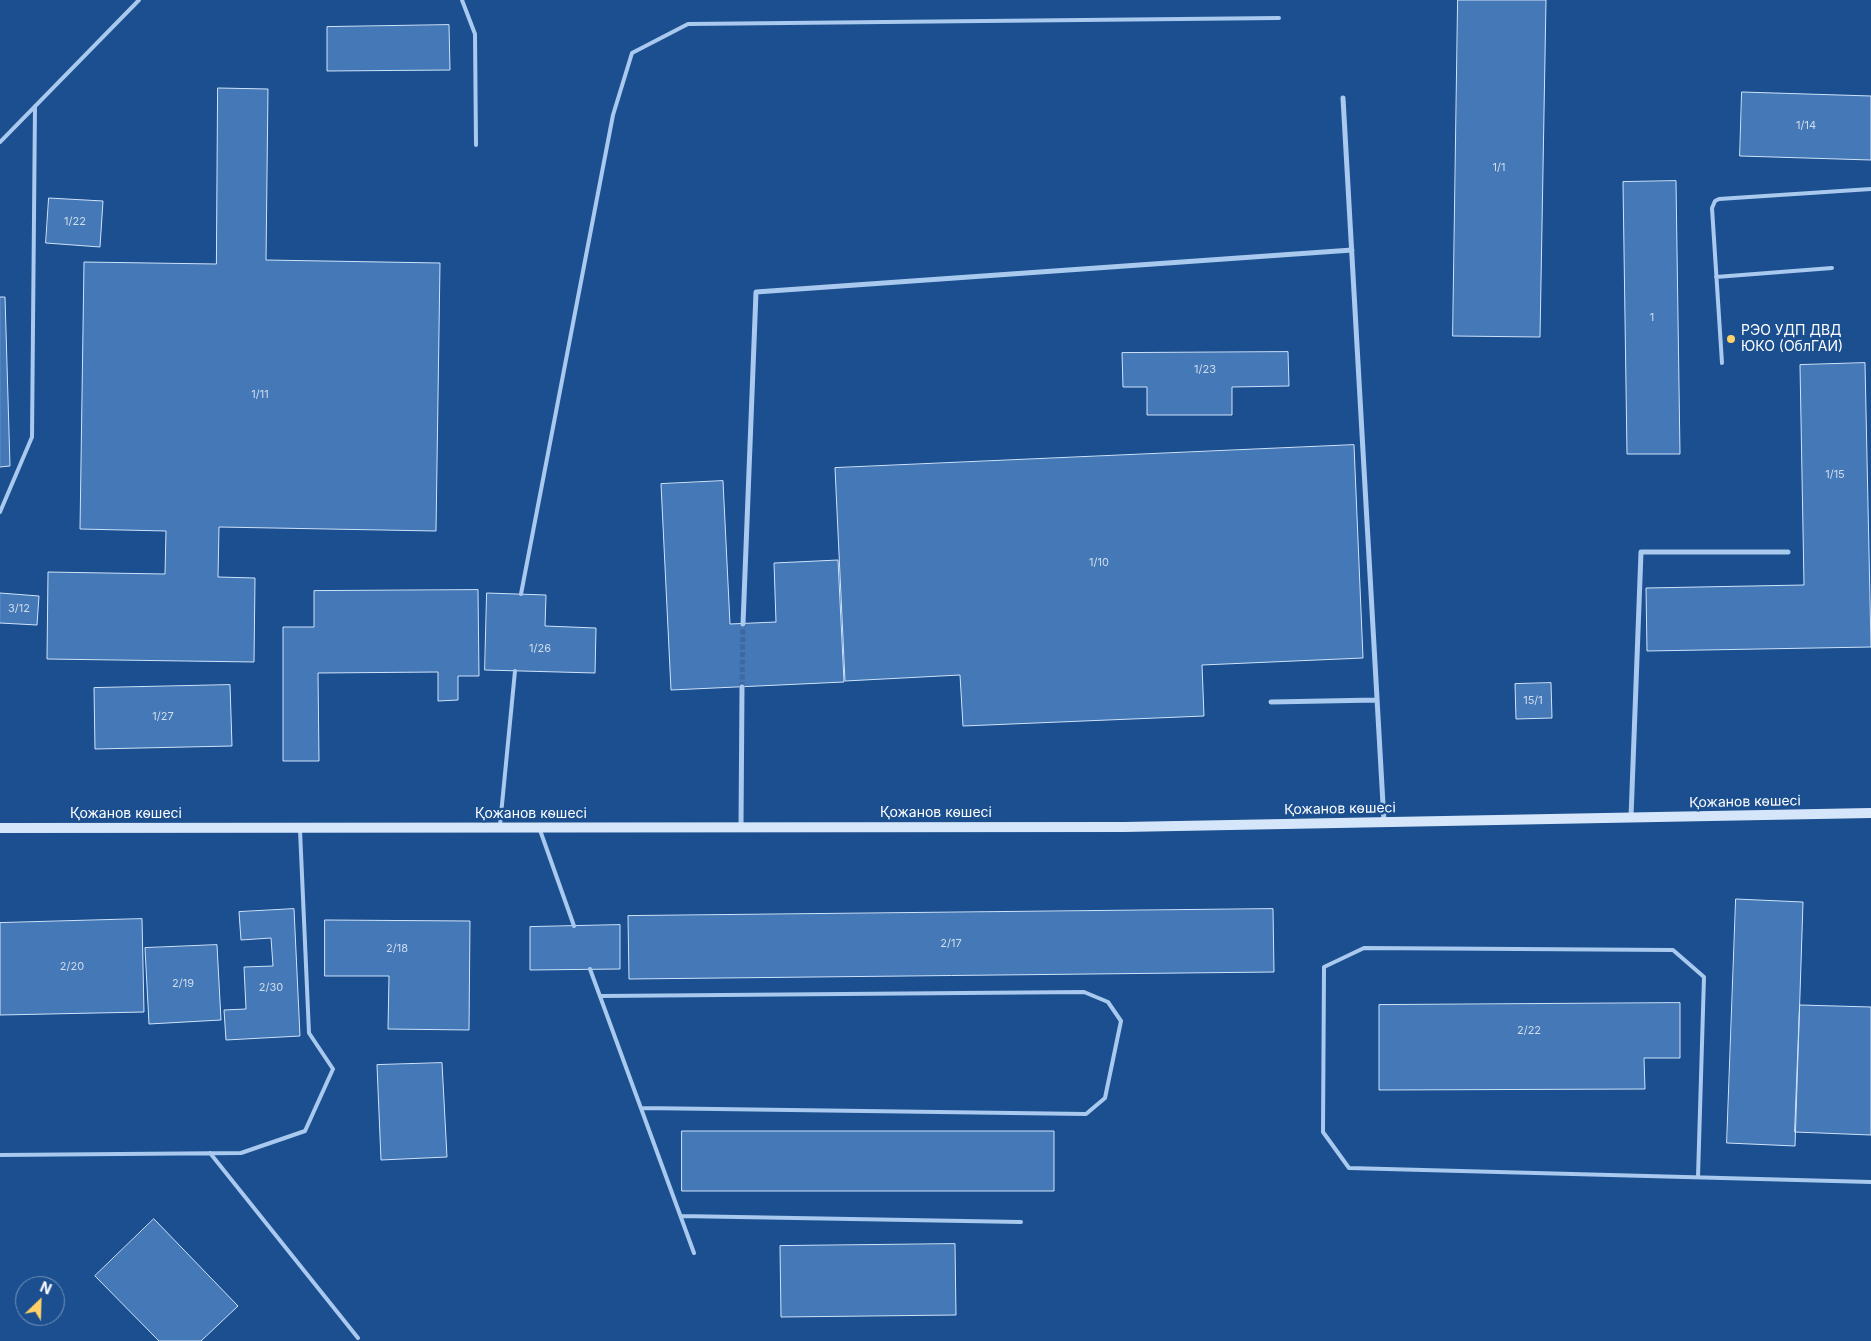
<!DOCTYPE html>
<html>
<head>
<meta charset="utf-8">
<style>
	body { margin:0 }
	#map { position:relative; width:1871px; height:1341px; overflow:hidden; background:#1b4f8f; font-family:Inter,sans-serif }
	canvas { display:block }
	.north { position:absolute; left:15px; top:1276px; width:50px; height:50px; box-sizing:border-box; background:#1b4f8f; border:1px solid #7695bc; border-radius:50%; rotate:24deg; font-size:14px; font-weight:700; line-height:20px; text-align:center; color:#fff }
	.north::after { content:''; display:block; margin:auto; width:18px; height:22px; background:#ffd166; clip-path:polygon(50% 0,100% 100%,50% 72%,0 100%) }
</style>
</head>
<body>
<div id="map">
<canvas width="1871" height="1341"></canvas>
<div class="north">N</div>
</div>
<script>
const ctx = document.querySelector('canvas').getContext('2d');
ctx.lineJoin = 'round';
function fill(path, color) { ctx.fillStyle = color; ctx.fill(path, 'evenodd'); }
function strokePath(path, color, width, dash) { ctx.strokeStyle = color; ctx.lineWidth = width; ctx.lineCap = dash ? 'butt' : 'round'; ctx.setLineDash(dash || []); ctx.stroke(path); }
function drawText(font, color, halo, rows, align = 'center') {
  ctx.font = font + ' Inter,sans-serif'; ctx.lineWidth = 4.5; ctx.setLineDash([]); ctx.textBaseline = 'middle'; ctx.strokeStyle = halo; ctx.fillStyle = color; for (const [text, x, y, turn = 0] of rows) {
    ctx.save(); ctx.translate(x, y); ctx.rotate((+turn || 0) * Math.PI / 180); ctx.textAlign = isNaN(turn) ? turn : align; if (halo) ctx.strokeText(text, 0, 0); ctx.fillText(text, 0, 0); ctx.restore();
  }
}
const building = new Path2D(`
	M1458 0H1546L1540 337 1453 336Z
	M449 25 450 70 327 71V27Z
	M218 88 268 89 266 260 440 263 436 531 219 527 218 577 255 578 254 662 47 659 48 572 165 574 166 531 80 529 84 262 216 264Z
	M1742 92 1871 96V160L1740 156Z
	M1676 181 1680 454H1627L1623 182Z
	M49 198 103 201 100 247 46 243Z
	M0 297H5L10 466 0 467Z
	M1288 352 1289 386 1232 387V415H1147V387H1123L1122 353Z
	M1865 363 1871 647 1647 651 1646 588 1804 585 1800 365Z
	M1354 445 1363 658 1202 665 1204 716 963 726 960 675 845 681 835 468Z
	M723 481 730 624 776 622 774 563 838 560 844 682 671 690 661 484Z
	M478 590 479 676H458V700L438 701V672L318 673 319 761H283V627H314V591Z
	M0 593 39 596 37 625 0 623Z
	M487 593 546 595 545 626 596 628 595 673 485 670Z
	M1551 683 1552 718 1516 719 1515 684Z
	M230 685 232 746 95 749 94 688Z
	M1736 899 1803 902 1795 1146 1727 1143Z
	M294 909 300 1036 226 1040 224 1010 246 1009 244 967 273 966 271 938 241 940 239 912Z
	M1273 909 1274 972 629 979 628 916Z
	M142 919 144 1012 0 1015V923Z
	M325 920 470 921 469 1030 388 1029 389 976H325Z
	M620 925V969L530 970V927Z
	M217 945 221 1020 149 1024 145 948Z
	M1680 1003V1058H1644L1645 1089 1379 1090V1005Z
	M1800 1005 1871 1007V1135L1795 1132Z
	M442 1063 447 1157 381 1160 377 1065Z
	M682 1131H1054V1191H682Z
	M154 1219 238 1306 201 1341H159L95 1276Z
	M955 1244 956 1315 781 1317 780 1246Z`);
const minorTunnel = new Path2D(`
	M742 687 743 624`);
const service = new Path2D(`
	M462 0 475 34 476 145
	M0 142 139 0
	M1716 277 1832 268
	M1722 363 1712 208 1715 201 1719 199 1871 189
	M0 512 32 437 35 106
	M521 594 613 115 632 53 688 24 1279 18
	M500 825 515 671
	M540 830 574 926
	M590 969 694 1253
	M601 996 1084 992 1108 1002 1121 1021 1105 1098 1086 1114 642 1108
	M210 1153 358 1338
	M0 1155 241 1153 305 1131 333 1069 309 1033 300 830
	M1698 1177 1704 977 1673 950 1364 948 1324 967 1323 1132 1349 1168 1871 1182
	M681 1216 1021 1222`);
const minor = new Path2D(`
	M1343 98 1384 822
	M743 624 756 292 1352 250
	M1271 702 1377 700
	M1631 817 1641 552H1788
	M741 827 742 687`);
const secondary = new Path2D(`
	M0 828 1124 827 1871 813`);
const markers = [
	[1731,339,5,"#ffd166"]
];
const numberNames = [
	["1/14",1806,126],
	["1/1",1499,168],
	["1/22",75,222],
	["1",1652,318],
	["1/23",1205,370],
	["1/11",260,395],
	["1/15",1835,475],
	["1/10",1099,563],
	["3/12",19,609],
	["1/26",540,649],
	["15/1",1533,701],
	["1/27",163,717],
	["2/17",951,944],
	["2/18",397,949],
	["2/20",72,967],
	["2/19",183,984],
	["2/30",271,988],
	["2/22",1529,1031]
];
const poiNames = [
	["РЭО УДП ДВД",1741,331],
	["ЮКО (ОблГАИ)",1741,347]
];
const streetNames = [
	["Қожанов көшесі",1745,802,-1],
	["Қожанов көшесі",1340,809,-1],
	["Қожанов көшесі",936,813],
	["Қожанов көшесі",126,814],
	["Қожанов көшесі",531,814]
];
fill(building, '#4478b7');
strokePath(building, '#cfe3fa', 1);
strokePath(minorTunnel, '#3d69a0', 5, [5, 2.5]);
strokePath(service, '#a9c9ee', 4);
strokePath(minor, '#a9c9ee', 5);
strokePath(secondary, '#d6e6fa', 10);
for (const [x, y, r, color] of markers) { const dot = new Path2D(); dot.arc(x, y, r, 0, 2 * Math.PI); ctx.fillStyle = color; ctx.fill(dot); strokePath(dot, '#1b4f8f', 2); }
drawText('11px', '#d0dded', null, numberNames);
drawText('14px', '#fff', '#1b4f8f', poiNames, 'left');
drawText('14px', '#fff', '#1b4f8f', streetNames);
</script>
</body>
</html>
